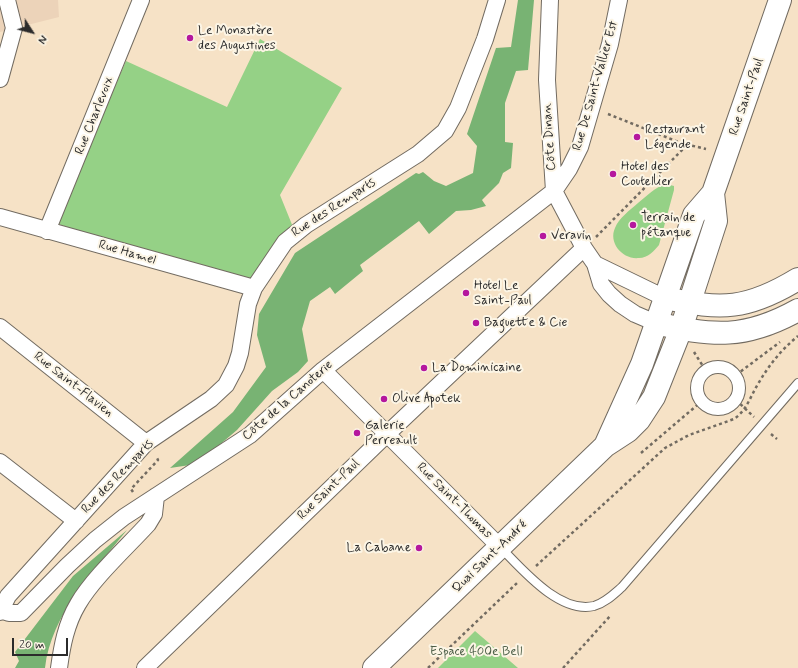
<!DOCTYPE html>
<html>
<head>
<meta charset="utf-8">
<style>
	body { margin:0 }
	#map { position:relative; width:798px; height:668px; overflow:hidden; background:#f6e2c6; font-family:Mynerve,sans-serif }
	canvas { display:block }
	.north { position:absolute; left:12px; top:12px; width:40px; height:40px; -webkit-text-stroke:3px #fcf5e5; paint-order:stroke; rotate:126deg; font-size:11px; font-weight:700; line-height:16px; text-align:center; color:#2b2b2b }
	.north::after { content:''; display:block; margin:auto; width:14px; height:18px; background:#2b2b2b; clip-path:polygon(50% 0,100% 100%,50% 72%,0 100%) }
	.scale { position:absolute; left:12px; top:638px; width:56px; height:18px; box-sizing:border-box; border:2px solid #2b2b2b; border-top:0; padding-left:5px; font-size:12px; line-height:14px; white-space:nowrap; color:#2b2b2b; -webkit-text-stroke:3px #fcf5e5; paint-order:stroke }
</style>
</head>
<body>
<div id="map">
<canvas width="798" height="668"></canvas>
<div class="north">N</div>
<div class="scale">20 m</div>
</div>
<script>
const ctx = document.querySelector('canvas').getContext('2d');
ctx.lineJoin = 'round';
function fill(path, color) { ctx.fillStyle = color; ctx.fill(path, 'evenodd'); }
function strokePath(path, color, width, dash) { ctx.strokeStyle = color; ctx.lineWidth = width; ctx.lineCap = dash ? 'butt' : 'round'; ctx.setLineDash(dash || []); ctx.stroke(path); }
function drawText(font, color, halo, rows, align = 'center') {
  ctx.font = font + ' Mynerve,sans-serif'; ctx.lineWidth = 4; ctx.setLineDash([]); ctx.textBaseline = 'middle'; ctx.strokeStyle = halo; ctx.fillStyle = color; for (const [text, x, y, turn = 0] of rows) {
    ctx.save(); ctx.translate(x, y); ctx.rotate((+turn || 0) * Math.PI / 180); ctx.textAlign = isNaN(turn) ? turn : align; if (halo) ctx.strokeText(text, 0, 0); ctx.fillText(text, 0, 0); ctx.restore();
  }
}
const built = new Path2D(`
	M0 0H58L59 17 0 32Z`);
const green = new Path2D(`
	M260 39 342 88 280 195 295 232 254 288 55 223 126 61 227 107Z
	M666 184 674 186V190L659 245C654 251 648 258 639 258 623 260 608 243 615 228 619 218 630 210 638 203 647 196 655 187 666 184Z
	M475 631 518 668H438Z`);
const forest = new Path2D(`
	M518 0H534L528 70 516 71 505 103V142L513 143 511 168 503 173 499 183 482 200 486 206 471 210 456 211 429 234 419 221 360 265 363 271 335 294 330 287 310 301 302 329 308 361 298 372 272 391 237 430 197 464 170 468 233 412 266 367 257 335 259 314 295 253 416 173 419 174 423 172 434 181 446 186 473 173 477 146 467 134 496 48 511 47Z
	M127 530C95 570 51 614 45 668H15L19 661 15 652 73 576Z`);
const path = new Path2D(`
	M608 114 681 143 706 149
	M596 237 688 144
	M694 352 706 371
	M736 375 780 342
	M736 400 754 417
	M771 434 777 439
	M641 453 702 401
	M133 492 131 489 158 460 156 456
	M536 566 665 448 689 435 734 419C747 410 750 397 758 384 769 365 781 350 798 336
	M428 668 517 583
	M563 668 611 615`);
const service = new Path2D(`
	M500 547C522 569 559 614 594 606 605 603 614 594 622 587L798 383`);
const pedestrian = new Path2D(`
	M697 388a21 21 0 1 1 42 0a21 21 0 1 1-42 0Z`);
const minor = new Path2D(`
	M550 0 547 80 554 191 584 248 595 264 601 284 609 294 620 304 635 314 656 323
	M0 79 14 28 7 0
	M0 217 254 288
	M47 231 141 0
	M595 264 665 298
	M0 327 146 443
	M323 370 500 547
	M0 462 76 521
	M0 610 9 613H21L67 566 95 540 124 517 250 435 323 370 554 191 569 169 580 147 610 44 619 0
	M0 612 8 596 146 443 211 399 226 385 236 366 240 353 248 304 254 288 285 242 306 225 418 154 445 131 458 108 485 39 497 0
	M59 668C62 646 66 624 78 604 93 578 127 547 148 524L154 514 156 496
	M145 668 387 434 584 248`);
const secondary = new Path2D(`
	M665 298C722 310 747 310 798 279
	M656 323C712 337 746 339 798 310`);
const primary = new Path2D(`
	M605 446 642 364 694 215 713 193 780 0
	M374 668 605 446 628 431 639 420 654 397 681 329 716 221 713 193`);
const markers = [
	[190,38,4,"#b5179e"],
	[637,137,4,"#b5179e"],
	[613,174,4,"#b5179e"],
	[633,225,4,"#b5179e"],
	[543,236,4,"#b5179e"],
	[466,293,4,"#b5179e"],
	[476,323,4,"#b5179e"],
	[424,368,4,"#b5179e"],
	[384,399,4,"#b5179e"],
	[357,433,4,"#b5179e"],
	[419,548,4,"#b5179e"]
];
const poiNames = [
	["Le Monastère",198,31],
	["des Augustines",198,46],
	["Restaurant",645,130],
	["Légende",645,145],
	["Hotel des",621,167],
	["Coutellier",621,182],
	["Terrain de",641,218],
	["pétanque",641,233],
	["Veravin",551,236],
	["Hotel Le",474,286],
	["Saint-Paul",474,301],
	["Baguette & Cie",484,323],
	["La Dominicaine",432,368],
	["Olive Apotek",392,399],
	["Galerie",365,426],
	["Perreault",365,441],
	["La Cabane",411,548,"right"]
];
const streetNames = [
	["Rue De Saint-Vallier Est",596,86,-74],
	["Rue Saint-Paul",747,97,-71],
	["Rue Charlevoix",95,116,-68],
	["Côte Dinan",550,137,-94],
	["Rue des Remparts",334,208,-33],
	["Rue Hamel",127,253,16],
	["Rue Saint-Flavien",73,385,38],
	["Côte de la Canoterie",288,401,-41],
	["Rue des Remparts",118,477,-46],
	["Rue Saint-Paul",329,490,-44],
	["Rue Saint-Thomas",454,501,45],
	["Quai Saint-André",490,557,-44]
];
const parkNames = [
	["Espace 400e Bell",476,652]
];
fill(built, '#ecd3b9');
fill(green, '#95d186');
fill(forest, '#78b373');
strokePath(service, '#726b61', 10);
strokePath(pedestrian, '#726b61', 14);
strokePath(minor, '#726b61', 18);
strokePath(secondary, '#726b61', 24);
strokePath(primary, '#726b61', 24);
strokePath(path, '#726b61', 2.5, [3, 3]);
strokePath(service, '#fff', 8);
strokePath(pedestrian, '#fff', 12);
strokePath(minor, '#fff', 16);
strokePath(secondary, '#fff', 22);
strokePath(primary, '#fff', 22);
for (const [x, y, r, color] of markers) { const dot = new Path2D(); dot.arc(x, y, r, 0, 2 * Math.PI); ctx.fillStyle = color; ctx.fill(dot); strokePath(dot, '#fcf5e5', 1.5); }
drawText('13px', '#2b2b2b', '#fcf5e5', poiNames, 'left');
drawText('13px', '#2b2b2b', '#fcf5e5', streetNames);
drawText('13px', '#4b5d46', '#fcf5e5', parkNames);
</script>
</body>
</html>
